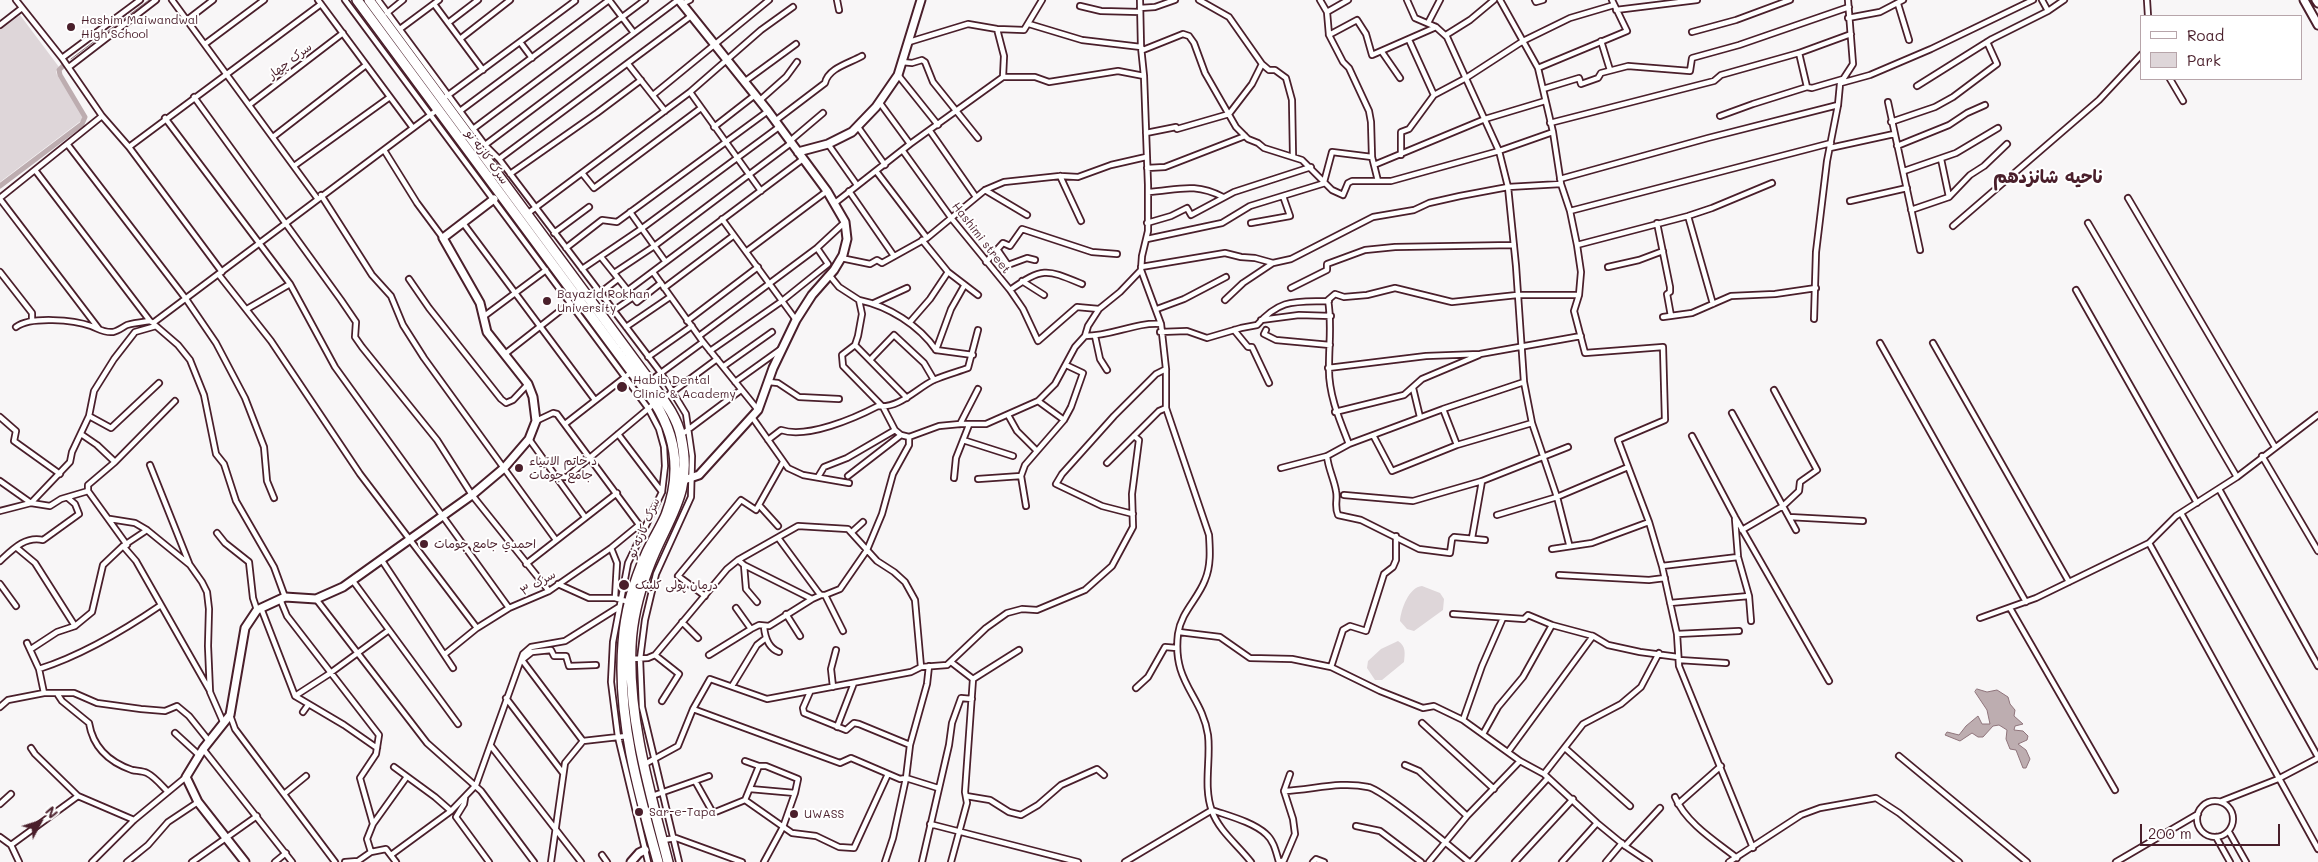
<!DOCTYPE html>
<html>
<head>
<meta charset="utf-8">
<style>
	body { margin:0 }
	#map { position:relative; width:2318px; height:862px; overflow:hidden; background:#f8f6f7; font-family:Mali,sans-serif }
	canvas { display:block }
	.legend { position:absolute; left:2140px; top:15px; width:162px; height:65px; box-sizing:border-box; background:#fff; border:1px solid #b7a5aa; margin:0; padding:6px 9px; list-style:none; font-size:15px; color:#4a1f2b }
	.legend li { display:flex; align-items:center; gap:10px; height:25px }
	.legend b { width:25px; border:1px solid #b7a5aa }
	.north { position:absolute; left:15px; top:797px; width:50px; height:50px; -webkit-text-stroke:4px #fff; paint-order:stroke; rotate:50deg; font-size:14px; font-weight:700; line-height:20px; text-align:center; color:#4a1f2b }
	.north::after { content:''; display:block; margin:auto; width:18px; height:22px; background:#4a1f2b; clip-path:polygon(50% 0,100% 100%,50% 72%,0 100%) }
	.scale { position:absolute; left:2140px; top:824px; width:140px; height:22px; box-sizing:border-box; border:2px solid #4a1f2b; border-top:0; padding-left:6px; font-size:15px; line-height:18px; white-space:nowrap; color:#4a1f2b; -webkit-text-stroke:4px #fff; paint-order:stroke }
</style>
</head>
<body>
<div id="map">
<canvas width="2318" height="862"></canvas>
<ul class="legend">
<li><b style="height:6px;background:#fff"></b>Road</li>
<li><b style="height:14px;background:#ded6d9"></b>Park</li>
</ul>
<div class="north">N</div>
<div class="scale">200 m</div>
</div>
<script>
const ctx = document.querySelector('canvas').getContext('2d');
ctx.lineJoin = 'round';
function fill(path, color) { ctx.fillStyle = color; ctx.fill(path, 'evenodd'); }
function strokePath(path, color, width, dash) { ctx.strokeStyle = color; ctx.lineWidth = width; ctx.lineCap = dash ? 'butt' : 'round'; ctx.setLineDash(dash || []); ctx.stroke(path); }
function drawText(font, color, halo, rows, align = 'center') {
  ctx.font = font + ' Mali,"Playpen Sans Arabic",sans-serif'; ctx.lineWidth = 4; ctx.setLineDash([]); ctx.textBaseline = 'middle'; ctx.strokeStyle = halo; ctx.fillStyle = color; for (const [text, x, y, turn = 0] of rows) {
    ctx.save(); ctx.translate(x, y); ctx.rotate((+turn || 0) * Math.PI / 180); ctx.textAlign = isNaN(turn) ? turn : align; if (halo) ctx.strokeText(text, 0, 0); ctx.fillText(text, 0, 0); ctx.restore();
  }
}
const green = new Path2D(`
	M20 15 59 67 56 71 57 75 82 113V120L0 182V30Z
	M1422 586 1440 593 1444 599 1443 610 1414 631 1407 629 1400 621C1401 609 1409 587 1422 586Z
	M1398 641C1406 646 1405 653 1404 662L1382 680H1375L1367 668 1368 661 1381 649Z`);
const water = new Path2D(`
	M1977 689 1987 692 1997 690 2008 697 2010 704 2015 710 2014 716 2023 724 2015 726 2014 730 2023 731 2028 736 2027 740 2018 744 2026 750 2030 759 2026 768H2023L2016 750 2010 749 2006 739 2007 730 1999 725 1993 726 1983 737H1978L1972 733 1960 741 1945 735 1947 732 1959 735 1966 726 1978 716 1982 724H1990L1987 710 1975 692Z`);
const stream = new Path2D(`
	M71 59 149 0`);
const canal = new Path2D(`
	M0 186 82 124 85 117 60 75 59 70 63 66`);
const street = new Path2D(`
	M16 0 62 58 102 116 129 147 222 272
	M172 0 317 198
	M318 0 413 128
	M345 0 648 408 659 429 664 447 665 466 662 492 628 563 613 642 611 682 618 737 648 862
	M378 0 485 145 499 159 661 373 686 414 692 456 691 497 656 574 645 620 640 659 642 707 679 862
	M609 0 634 33
	M837 0 839 10
	M1140 0 1141 47 1144 76 1148 185V231L1142 256 1141 270 1161 324 1166 369V408L1209 535C1210 550 1211 566 1205 580 1198 599 1181 612 1178 634 1172 683 1202 695 1208 735 1211 759 1203 787 1212 811 1219 831 1238 845 1251 862
	M1199 0 1229 17 1262 64 1269 70H1275L1286 78 1292 100 1293 156
	M1320 0 1327 12 1329 35 1343 62 1349 68 1369 111 1371 122 1372 157 1378 181
	M1407 0 1415 18 1436 27 1447 37 1499 151 1508 187 1516 266 1524 382 1532 423 1557 497 1569 544
	M1500 0 1538 68 1553 132 1561 184 1570 211 1577 245 1581 272 1579 295 1574 311 1585 353 1663 347 1665 420 1618 440 1649 522 1662 566 1677 634 1679 666 1753 848
	M1535 0 1536 2 1543 0
	M2042 0 2048 11
	M2147 0 2148 16
	M434 4 483 70
	M682 4 690 0
	M1898 4 1909 40
	M1080 6 1101 11 1140 12
	M1140 8 1155 7 1175 0
	M1616 10 1697 0
	M1327 12 1348 0
	M387 13 403 0
	M1848 18 1880 12 1903 0
	M187 20 213 0
	M448 23 478 0
	M1428 23 1440 0
	M1029 24 1082 40 1141 47 1143 50 1183 34 1189 36 1194 43 1205 73 1236 127 1248 139 1258 143 1264 148 1302 160 1332 190 1343 195 1348 183 1352 181H1391L1499 151 1553 132
	M0 25 22 8
	M400 29 439 0
	M997 29 1004 56 1003 77
	M1692 32 1736 20 1790 0
	M1329 35 1357 20 1366 34 1372 55 1436 27
	M1446 35 1470 20 1494 0
	M460 39 510 0
	M1601 41 1610 70
	M520 42 532 58
	M909 42 968 24 997 29 1024 30 1042 0
	M205 44 264 0
	M1382 52 1400 78
	M1799 53 1807 87 1812 88 1843 79
	M62 58 140 0
	M902 62 912 63 922 60 925 62 933 82 978 138
	M628 64 665 111
	M69 67 156 0
	M1538 68 1627 31 1612 0
	M898 75 938 125
	M2170 79 2183 101
	M744 82 796 44
	M1841 83 1870 75 1931 49 2033 0
	M1917 86 1992 39 2048 11 2064 0
	M1543 89 1579 78 1581 84 1598 78 1601 73 1628 66 1690 71 1692 58 1739 45 1849 7
	M690 92 761 191
	M653 95 769 0
	M1434 95 1466 78 1523 41 1570 18 1614 5
	M447 96 575 1 574 0
	M194 97 341 300 356 322 355 337 362 347 437 440 472 495 549 591
	M759 101 786 77 797 62
	M1888 102 1920 250
	M880 103 910 144
	M249 105 343 33
	M460 111 609 0
	M1720 116 1753 104 1807 87
	M165 118 290 284 335 367 509 608
	M775 121 825 83C828 68 850 63 862 56
	M1891 122 1935 107 1953 97 1997 64 1987 42
	M1550 123 1714 81 1721 75 1799 53 1851 34
	M714 127 755 95
	M858 127 885 165
	M473 129 645 0
	M930 131 976 197
	M1146 133 1176 127 1177 129 1229 114 1252 84 1262 64
	M273 137 366 65
	M790 141 823 113
	M828 144 857 185
	M68 145 186 299 216 343 245 398 264 447 267 481 274 498
	M485 145 678 0
	M1897 146 1949 125 1967 113 1985 105
	M129 147 321 4
	M1830 148 1894 134
	M384 150 417 203 443 238
	M903 151 952 219 1010 290 1023 309 1038 341 1077 307 1099 309
	M1401 155V132L1409 129 1434 95 1409 40
	M499 159 691 16
	M1374 165 1485 119 1545 101
	M294 166 390 97
	M1147 168 1165 167 1245 136
	M35 170 150 321
	M876 171 927 238
	M1904 171 1956 153 1998 128
	M582 173 594 188 701 108
	M510 174 597 113 641 80
	M1060 176 1081 221
	M1560 179 1708 138 1838 105
	M1324 182 1332 152 1372 157
	M985 190 1027 215
	M849 191 894 256
	M1148 192C1178 190 1194 182 1223 197
	M321 195 372 275 391 296 403 325 424 358 556 540
	M1949 197 1970 175 1984 166 2007 144
	M0 198 102 116
	M2128 198 2275 447
	M0 199 99 329
	M1850 201 1907 188
	M835 203 910 144 1003 77H1035L1049 82 1118 71 1144 76
	M1911 210 1949 197 1941 159
	M1570 211 1831 143
	M630 212 665 261
	M527 214 690 92 761 30 793 7
	M1688 216 1713 304
	M722 219 796 320
	M463 223 595 400
	M1147 223 1171 216 1187 208 1191 215 1234 192 1311 167
	M1251 223 1290 216 1283 196
	M1657 223 1670 287V292L1667 294 1671 316
	M2088 223 2237 477
	M1953 226 2099 100 2142 54
	M554 233 589 207
	M1147 239 1222 223 1250 206 1325 183
	M922 240 948 272 978 295
	M1577 245 1688 216 1712 208 1772 183
	M566 248 602 220 617 222 768 111
	M997 249 1008 265 1027 258 1035 260
	M747 251 827 191
	M601 257 637 302 661 283
	M841 258 870 264 877 260 882 263 927 238 985 190 1004 182 1060 176 1078 177 1111 165 1146 157
	M986 262 1003 243 1010 246 1022 229 1092 252 1117 254
	M1141 267 1225 253 1241 257 1255 258 1273 263
	M1608 267 1639 260 1663 251
	M582 269 641 229 779 127
	M0 272 32 313V320
	M653 272 703 342 758 410
	M614 273 653 247 791 143
	M219 275 271 341 360 474 477 628
	M830 276 839 287 859 300 862 314 858 336 855 345 842 355 843 366 883 407 895 430 901 435 909 437 939 426 960 424H986L1038 401 1055 384 1075 347 1085 336 1088 326 1099 309 1120 292 1141 270
	M409 279 429 308 501 399 506 403 513 400 528 384
	M1022 281 1044 295
	M664 288 733 236
	M1291 288 1327 270V264L1365 250 1395 247 1514 245
	M1010 290C1043 267 1046 269 1082 284
	M2076 290 2197 503
	M627 291 803 159
	M600 293 618 279
	M859 300C888 306 919 325 936 350
	M1225 300 1243 283 1273 263 1291 259 1373 217 1414 210 1429 203 1460 196 1508 187 1561 184
	M874 303 907 288
	M247 309 290 284
	M1157 309 1184 299 1226 277
	M613 311 632 298
	M483 317 546 270
	M1663 317 1692 313 1731 296 1775 294 1816 288
	M1814 319 1816 252 1827 161 1838 105 1840 84 1853 64 1848 0
	M1261 320 1299 315 1331 316
	M687 321 758 267
	M910 322 930 299 948 272
	M156 326 178 345 190 360 204 395 216 454 224 464 236 501 274 567 285 597
	M16 327C31 316 74 320 91 326 99 329 104 333 113 332 118 331 123 327 127 325 134 323 143 322 150 321L153 323 437 110
	M626 327 670 297
	M1234 330 1248 347H1252L1269 383
	M1266 330 1264 334 1276 340 1330 345
	M1160 332 1187 331 1207 338 1241 328 1257 325C1281 298 1295 302 1329 301
	M699 336 817 248 845 222
	M1085 336C1113 336 1135 322 1161 324
	M1095 336 1100 359 1107 370
	M1880 343 2026 602
	M1933 343 2069 582
	M855 345 907 398
	M936 350 951 309 964 286
	M936 350 973 355
	M710 351 782 301 828 264 817 248
	M505 354 570 303
	M648 357 692 326
	M870 360 894 335 924 363 934 380
	M724 366 772 332
	M1328 368 1426 356 1480 354 1581 336
	M650 381 703 342
	M735 382 781 349
	M769 382 778 383 799 397 839 399
	M1413 388 1420 417
	M663 399 717 359
	M1038 401 1064 420
	M1443 409 1457 445
	M1335 412 1404 395 1422 379 1479 355
	M1732 413 1796 530
	M1008 415 1017 431 1037 451
	M89 416 111 428 159 383
	M0 417 16 431 14 441 60 474
	M752 417 788 468 803 475 849 483
	M536 421 553 413 557 414 640 526
	M565 424 633 371
	M960 424 978 389
	M81 434 97 445 115 462
	M618 434 662 492
	M681 435 741 390
	M1373 435 1392 471 1457 445 1532 423
	M1692 436 1735 517 1829 681
	M529 439 585 517
	M768 440 781 430C807 439 855 418 878 406 899 409 917 388 934 380 945 375 957 372 968 368L978 330
	M963 440 1013 456
	M1349 444C1339 419 1328 393 1329 366 1329 343 1332 322 1328 300L1335 294 1344 297 1367 295 1395 288 1452 302 1517 295H1579
	M1327 456C1328 468 1334 479 1336 491 1338 499 1334 506 1338 515L1361 520 1419 549 1450 553 1452 539 1454 537 1485 540
	M2262 456 2318 551
	M1107 463 1159 411 1166 408
	M150 465 189 563
	M1281 468 1327 456 1349 444 1443 409 1524 382
	M848 476 901 435
	M557 477H567L655 403
	M818 477 824 467 847 458 895 430
	M954 478 956 458 969 425
	M978 479 1021 476
	M0 481 31 503 70 462 72 452 89 416 94 391 114 359 135 332 156 326 154 324
	M2219 489 2318 666
	M1344 495 1413 501 1482 481 1568 447
	M759 505 778 526
	M1026 506 1021 476 1025 465 1064 420 1071 407 1083 373 1066 365
	M0 511 31 503 50 506 61 499 88 491
	M2181 513 2318 757
	M1133 514 1102 506 1056 484 1062 474 1114 416 1156 374 1166 369
	M1497 515 1557 497 1628 467
	M1789 517 1863 521
	M110 519 135 523 147 530 190 565 202 582 207 592 209 609 208 646 210 692 224 724
	M1735 519 1738 557 1749 596
	M1742 530 1783 506 1799 491 1800 482 1817 470 1774 390
	M852 532 863 522
	M217 533 225 543 249 562 253 598 257 610
	M1472 538 1482 481
	M779 539 818 592 821 595H825L843 631
	M2149 543 2318 849
	M127 545 88 491V485L115 462 175 401
	M123 546 136 561 210 691
	M17 548 35 563 75 626
	M611 548 617 563 615 598
	M1552 549 1592 543 1649 522
	M381 559 453 668
	M738 560 744 565 812 599 821 595
	M0 561C13 549 25 536 43 540L79 514 75 504 68 498
	M526 564 617 493
	M744 565 746 589 757 602
	M1662 566 1738 557
	M1559 575 1649 580 1665 578
	M353 581 458 724
	M0 584 16 606
	M558 584 589 598H615L629 602
	M825 595 840 589 867 550 882 514 893 474 909 445V437
	M705 596 678 576 741 500 756 510 783 462
	M280 599 287 616 379 735 376 754 360 778 373 824 367 839 371 852
	M316 599 427 743 481 791 534 862
	M1670 603 1749 596 1751 621
	M261 608 295 696 344 725 377 748
	M736 608 751 629
	M2010 608 2115 790
	M786 614 800 636
	M1453 614 1524 619 1528 615 1552 625 1593 636 1608 645 1640 652 1678 657
	M1980 618 2036 598 2149 543 2176 516 2237 477 2318 415
	M682 622 698 638
	M764 627C765 637 768 648 779 652
	M1179 632 1220 637 1250 658 1292 659 1331 667 1380 691 1423 708 1434 706 1463 720 1520 761 1544 774 1597 823 1625 846 1649 862
	M1677 634 1739 631
	M27 643 39 669 44 693
	M31 649 57 632 75 626 92 612 103 565 123 546 147 530
	M445 654 477 628 509 608 549 591 611 548 639 525
	M655 655 679 674 662 701
	M709 655 751 629 759 625 769 626 812 599
	M631 659 648 658 655 655 727 569 738 560 798 526 848 529 877 561 894 572 905 582 915 600 921 667
	M1679 660 1726 663
	M1331 667 1343 630 1350 626 1366 631 1384 574 1393 567 1396 560V536
	M39 669C83 655 123 631 161 605
	M973 679 1019 650
	M732 686 757 645 766 638
	M833 687 831 669 836 650
	M1136 688 1148 677 1165 647 1177 648
	M810 692 803 708 804 713 846 730 854 723 859 724 910 745
	M58 695 62 701 89 723C93 747 109 762 132 770 137 771 143 771 147 773 155 777 162 786 168 792
	M295 696 329 674 389 630
	M506 698 563 773
	M0 707 8 700 44 693H74L97 703 141 709 165 711 177 706 189 716 209 741
	M693 709 840 763 851 758 900 779 906 778 938 788
	M303 712 308 705
	M230 715 235 729 335 862
	M1463 720 1482 666 1503 618
	M1422 723 1494 789
	M837 727 854 683
	M175 733 199 755
	M1483 734 1498 707 1523 677 1552 625
	M583 741 522 660 532 652 551 650 554 656H566L569 666 596 665
	M491 746 581 862
	M31 748 35 754 78 796 134 820
	M1565 748 1630 806
	M203 749 292 862
	M1508 752 1593 636
	M1899 756 2027 862
	M745 761 759 766 745 800
	M645 764 678 746 693 709 710 679 767 699 911 672 921 667 947 665 986 628 1007 613 1022 609 1037 610 1085 590 1112 566 1133 527 1132 494 1139 440 1134 436
	M1405 765 1419 771 1467 816
	M394 767 435 797 451 811
	M1544 774 1583 724 1621 704 1641 687 1659 653
	M695 781 713 813 745 800 792 833 816 836 839 847 854 848 888 774
	M750 789 795 793 798 779 766 766H759
	M1284 791C1312 790 1340 781 1368 787 1384 790 1452 848 1469 862
	M284 794 306 776
	M652 796 709 776
	M966 796 990 800 1009 812 1021 815 1038 805 1061 785 1097 769 1104 775
	M1675 797C1686 823 1715 841 1737 858
	M465 798 464 804 456 817 489 862
	M2197 819a18 18 0 1 1 36 0a18 18 0 1 1-36 0Z
	M2222 801 2278 779 2318 758
	M0 804 11 794
	M1678 804 1721 766
	M373 824 406 778
	M930 824 1078 862
	M1356 826 1380 831 1421 862
	M2229 832 2246 862
	M0 837 11 845 19 862
	M2216 837 2230 862
	M663 840 676 838 742 862
	M11 845 78 796
	M1625 846 1660 808
	M391 855 451 811 476 785 523 654 531 647 565 641 619 607
	M602 855 607 862
	M92 862 134 820 186 777
	M127 862 148 845 168 822 198 802
	M192 862 257 816
	M275 862 286 853
	M345 862 358 861 371 852 386 849 396 862
	M551 862 565 763 583 741 627 736
	M764 862 783 827 795 793
	M885 862 893 838 906 778 910 745 927 684 929 666
	M922 862 949 745 952 723 961 698 972 699
	M951 862 967 803 965 792 973 679 951 662
	M1125 862 1212 810C1229 816 1253 822 1266 834 1274 841 1276 852 1279 862
	M1279 862 1284 860 1295 834 1293 819 1284 791 1290 774
	M1313 862 1316 859 1324 862
	M1429 862 1467 816 1520 761
	M1471 862 1547 779
	M1515 862 1573 799
	M1562 862 1597 823
	M1606 862 1622 843
	M1729 862 1801 815 1820 808 1876 798 1899 813 1959 862
	M2116 862 2198 814`);
const secondary = new Path2D(`
	M679 0 768 111 827 191 845 222 847 239 843 255 834 270 812 295 796 320 773 368 758 410 699 475 684 480
	M2304 0 2318 25
	M2316 0 2318 3
	M798 152 828 144 852 132 876 107 898 75 921 0
	M245 862 198 802 186 777 203 749 230 715 245 628 257 610 285 597 316 599 343 587 472 495 504 468 529 439 536 421 533 397 528 384 487 332 480 303 443 238 494 199
	M631 862 639 853 645 850`);
const highway = new Path2D(`
	M357 0 655 403C677 438 681 476 666 515 661 527 653 539 647 552 634 581 625 611 623 643 617 716 638 791 658 862
	M369 0 650 381C662 398 677 416 681 437 694 495 666 519 648 569 639 593 632 621 631 646 628 719 650 792 668 862`);
const markers = [
	[71,27,5,"#4a1f2b"],
	[547,301,5,"#4a1f2b"],
	[622,387,6,"#4a1f2b"],
	[519,468,5,"#4a1f2b"],
	[424,544,5,"#4a1f2b"],
	[624,585,6,"#4a1f2b"],
	[639,812,5,"#4a1f2b"],
	[794,814,5,"#4a1f2b"]
];
const poiNames = [
	["Hashim Maiwandwal",81,20],
	["High School",81,34],
	["Bayazid Rokhan",557,294],
	["University",557,308],
	["Habib Dental",633,380],
	["Clinic & Academy",633,394],
	["د خاتم الانبیاء",529,461],
	["جامع جومات",529,475],
	["احمدي جامع جومات",434,544],
	["درمان پولی کلینک",635,585],
	["Sar-e-Tapa",649,812],
	["UWASS",804,814]
];
const streetNames = [
	["سرک چهار",290,61,-37],
	["سرک کارته نو",487,157,54],
	["Hashimi street",981,238,52],
	["سرک کارته نو",644,528,-67],
	["سرک ۳",538,583,-30]
];
const districtNames = [
	["ناحیه شانزدهم",2048,177]
];
fill(green, '#ded6d9');
fill(water, '#bdadb0');
strokePath(water, '#8f747b', 1);
strokePath(stream, '#8f747b', 1);
strokePath(canal, '#bdadb0', 5);
strokePath(street, '#4a1f2b', 8);
strokePath(secondary, '#4a1f2b', 11);
strokePath(highway, '#4a1f2b', 12);
strokePath(street, '#fff', 4.5);
strokePath(secondary, '#fff', 7);
strokePath(highway, '#fff', 9);
for (const [x, y, r, color] of markers) { const dot = new Path2D(); dot.arc(x, y, r, 0, 2 * Math.PI); ctx.fillStyle = color; ctx.fill(dot); strokePath(dot, '#fff', 2); }
drawText('12px', '#4a1f2b', '#fff', poiNames, 'left');
drawText('12px', '#4a1f2b', '#fff', streetNames);
drawText('bold 18px', '#4a1f2b', '#fff', districtNames);
</script>
</body>
</html>
